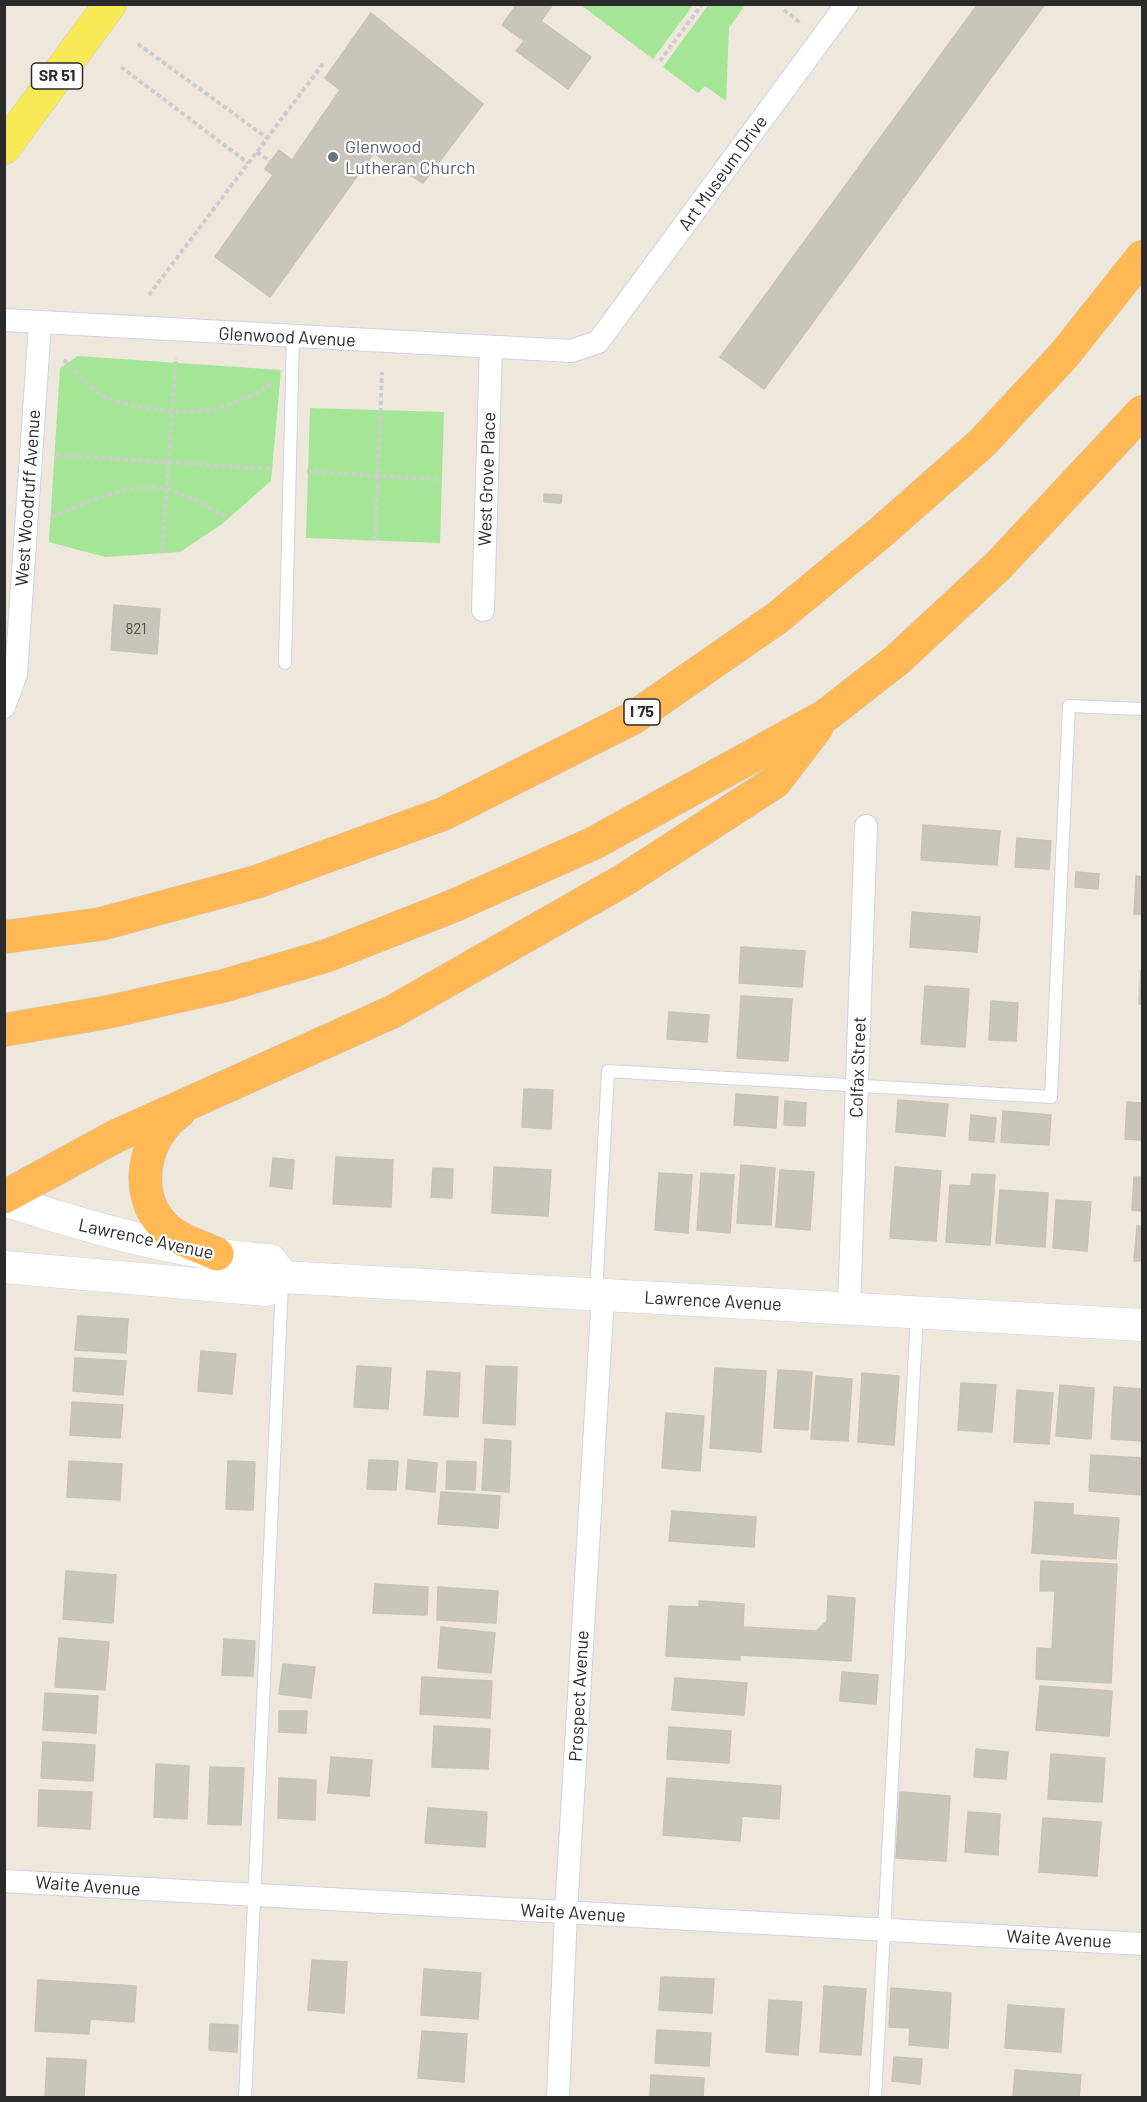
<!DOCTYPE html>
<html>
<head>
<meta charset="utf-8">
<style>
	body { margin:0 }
	#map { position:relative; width:1147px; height:2102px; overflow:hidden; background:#ede8db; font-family:Barlow,sans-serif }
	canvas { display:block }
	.frame { position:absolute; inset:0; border:6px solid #2a2a2a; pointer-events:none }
</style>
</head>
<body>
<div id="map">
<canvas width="1147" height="2102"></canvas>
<div class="frame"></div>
</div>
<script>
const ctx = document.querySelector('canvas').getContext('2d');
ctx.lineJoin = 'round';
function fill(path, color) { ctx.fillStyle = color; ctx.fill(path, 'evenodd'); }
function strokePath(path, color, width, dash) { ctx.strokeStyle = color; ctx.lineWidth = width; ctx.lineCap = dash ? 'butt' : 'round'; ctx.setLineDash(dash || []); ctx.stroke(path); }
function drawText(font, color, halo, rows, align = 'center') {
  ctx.font = font + ' Barlow,sans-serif'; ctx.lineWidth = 4.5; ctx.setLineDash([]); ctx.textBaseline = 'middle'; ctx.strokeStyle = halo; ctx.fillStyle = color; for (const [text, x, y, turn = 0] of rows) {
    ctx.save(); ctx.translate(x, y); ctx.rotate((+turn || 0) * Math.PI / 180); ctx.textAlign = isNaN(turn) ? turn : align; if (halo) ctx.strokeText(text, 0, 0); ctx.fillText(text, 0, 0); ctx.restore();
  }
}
const green = new Path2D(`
	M709 4 745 5 729 28 726 101 705 86 698 93 663 67Z
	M581 5H693L653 59Z
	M78 356 281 370 271 481 222 524 180 552 105 557 49 542 60 368Z
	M310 408 444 412 440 543 306 538Z`);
const building = new Path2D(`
	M517 4H553L541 21 591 57 568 89 516 51 524 41 502 25Z
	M978 4H1045L764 389 720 357Z
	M371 13 483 104 423 183 402 170 400 173 374 153 270 297 215 257 273 175 265 169 279 150 292 160 340 90 325 78Z
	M544 494 562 495 561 503 544 502Z
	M114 605 160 609 157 654 111 650Z
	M923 825 1000 831 997 865 921 860Z
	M1017 838 1051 841 1049 869 1015 867Z
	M1076 872 1099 874 1098 889 1075 887Z
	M1136 876 1142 877V914H1134Z
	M912 912 980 917 977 952 910 947Z
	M741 947 805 951 802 987 739 983Z
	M1141 970H1142V1004H1139Z
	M925 986 969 989 965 1047 921 1044Z
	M741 996 792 999 788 1061 737 1058Z
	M991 1001 1018 1003 1016 1041 989 1040Z
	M669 1012 709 1015 707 1042 667 1039Z
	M524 1089 553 1090 551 1129 522 1127Z
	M736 1094 778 1097 776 1128 734 1125Z
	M898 1100 948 1104 945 1136 896 1132Z
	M785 1101 806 1103 805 1126 784 1125Z
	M1127 1102 1142 1103V1140L1125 1139Z
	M1003 1111 1051 1115 1049 1145 1001 1142Z
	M971 1115 996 1118 994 1142 969 1140Z
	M336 1157 393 1160 391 1207 333 1204Z
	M273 1158 294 1160 292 1189 270 1186Z
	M741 1165 775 1168 771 1225 737 1223Z
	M494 1167 551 1170 548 1216 492 1213Z
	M895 1167 941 1171 936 1241 890 1238Z
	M433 1168 453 1169 452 1198 431 1197Z
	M780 1170 814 1172 810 1230 776 1227Z
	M659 1173 692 1175 688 1233 655 1230Z
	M701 1173 734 1175 730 1233 697 1230Z
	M972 1174 995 1175 990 1245 946 1242 950 1185 971 1186Z
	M1134 1177H1142V1211L1132 1210Z
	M1000 1190 1048 1193 1045 1247 996 1243Z
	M1056 1200 1091 1202 1087 1251 1053 1248Z
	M1137 1226H1142V1261H1134Z
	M78 1316 128 1319 126 1353 75 1350Z
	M201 1351 236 1354 232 1394 198 1391Z
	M75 1358 126 1361 123 1395 73 1391Z
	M357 1366 391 1368 388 1409 354 1407Z
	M486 1366 517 1367 515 1425 483 1423Z
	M715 1368 766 1371 761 1452 710 1448Z
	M778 1370 812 1372 808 1430 774 1428Z
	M427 1371 460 1373 458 1417 424 1415Z
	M862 1373 899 1376 894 1445 858 1442Z
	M816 1376 852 1379 848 1441 811 1439Z
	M961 1383 996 1385 992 1432 958 1430Z
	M1060 1385 1094 1388 1091 1439 1056 1436Z
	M1114 1387 1142 1389V1441L1111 1439Z
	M1017 1390 1053 1393 1049 1444 1014 1442Z
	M72 1402 123 1405 120 1438 70 1435Z
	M666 1413 704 1416 700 1471 662 1468Z
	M485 1439 511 1441 509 1492 482 1490Z
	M1091 1455 1142 1458V1495L1089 1491Z
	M369 1460 398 1461 396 1490 367 1489Z
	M408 1460 437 1463 435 1492 406 1489Z
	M69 1461 122 1464 120 1500 67 1497Z
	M228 1461 255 1462 253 1510 226 1509Z
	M447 1461 476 1462 475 1490 446 1489Z
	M441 1492 500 1496 498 1528 438 1524Z
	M1035 1502 1073 1504V1515L1119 1518 1116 1559 1032 1553Z
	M672 1511 756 1517 754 1547 669 1541Z
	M1041 1561 1117 1564 1111 1683 1036 1679 1037 1648 1052 1649 1055 1591H1040Z
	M66 1571 116 1575 113 1623 63 1619Z
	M375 1584 428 1587 427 1615 373 1613Z
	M438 1587 498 1591 496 1623 437 1620Z
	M828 1596 855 1598 851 1661 740 1655V1660L666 1656 669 1606 699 1607V1601L744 1604 743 1627 816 1631 827 1621Z
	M441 1627 495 1633 491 1673 438 1668Z
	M59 1638 109 1642 105 1690 55 1687Z
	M224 1639 255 1641 253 1676 222 1675Z
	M283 1664 315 1667 311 1698 279 1694Z
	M842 1672 878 1675 876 1704 840 1701Z
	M422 1677 492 1681 490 1718 420 1714Z
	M675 1678 747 1683 744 1715 672 1710Z
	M1040 1686 1112 1691 1109 1736 1036 1730Z
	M45 1693 98 1696 96 1733 43 1730Z
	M279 1711H307L306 1733 279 1732Z
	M434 1726 490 1729 488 1769 432 1767Z
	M669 1727 731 1731 729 1763 667 1759Z
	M43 1742 95 1745 93 1781 41 1778Z
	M976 1749 1008 1752 1006 1779 974 1777Z
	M1051 1754 1105 1758 1102 1802 1048 1799Z
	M331 1757 372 1760 369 1796 328 1793Z
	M156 1764 189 1766 187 1819 154 1817Z
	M210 1767 244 1768 241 1825 208 1824Z
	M279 1778 316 1780 315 1820 278 1818Z
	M667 1778 781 1786 779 1819 742 1816 740 1841 663 1835Z
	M39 1790 92 1792 90 1829 38 1826Z
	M900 1792 950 1796 946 1861 896 1858Z
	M428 1808 487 1812 485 1847 425 1843Z
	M968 1812 1000 1814 998 1855 965 1852Z
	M1043 1818 1101 1822 1097 1876 1039 1872Z
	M312 1960 347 1962 344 2013 308 2010Z
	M424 1969 481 1973 478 2019 421 2015Z
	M661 1977 714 1979 712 2013 659 2010Z
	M38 1980 136 1986 134 2022 90 2019 89 2034 35 2031Z
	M824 1986 866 1989 861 2055 820 2052Z
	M891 1988 951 1993 948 2048 909 2045 910 2028 889 2027Z
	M769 2000 802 2002 798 2055 766 2052Z
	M1008 2005 1064 2009 1061 2052 1005 2048Z
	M210 2024 238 2025 237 2052 209 2050Z
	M657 2030 711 2033 709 2066 655 2063Z
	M422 2031 467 2034 464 2082 418 2078Z
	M894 2057 922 2059 920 2084 892 2081Z
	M47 2058 86 2060 84 2098H45Z
	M1015 2070 1081 2075 1079 2098H1013Z
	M651 2075 704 2078 703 2098H650Z`);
const path = new Path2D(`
	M784 10 802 24
	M138 44 267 138
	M660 61 702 4
	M121 67 248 163
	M257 152 271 162
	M149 295 323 64
	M64 360C74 370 85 384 97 392 109 401 130 405 145 408 195 416 228 412 271 384
	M56 455 270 469
	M307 471 441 480
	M52 517C86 503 127 482 165 489 187 493 209 508 228 518
	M375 540 382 372
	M162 553 176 358`);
const lane = new Path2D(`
	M285 663 293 337
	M596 1294 608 1071 1051 1097 1069 706 1142 709
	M245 2098 282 1284
	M875 2098 917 1314`);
const street = new Path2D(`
	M4 320 571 351 598 342 847 4
	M483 610 491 347
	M4 707 16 674 40 324
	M849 1308 866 826
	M4 1881 1142 1944
	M558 2098 566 1912 603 1295`);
const secondary = new Path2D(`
	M4 1200C91 1228 179 1254 270 1260L283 1277
	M4 1267 266 1290 283 1277 1142 1325`);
const primary = new Path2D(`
	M4 148 110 4`);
const highway = new Path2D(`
	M4 937 101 924 256 882 443 814 633 718 777 618 880 533 982 443 1064 355 1142 257
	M4 1030 108 1012 223 986 326 956 453 906 594 843 825 716 897 660 998 566 1142 412
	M179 1112C144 1136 132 1193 164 1226 177 1240 200 1246 217 1254
	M4 1197 116 1136 392 1012 624 880 775 782 817 727`);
const markers = [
	[333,157,6,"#6b7280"]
];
const numberNames = [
	["821",136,629]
];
const shields = [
	[57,76,51],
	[642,712,36]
];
const shieldNames = [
	["SR 51",57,76],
	["I 75",642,712]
];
const worshipNames = [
	["Glenwood",345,147],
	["Lutheran Church",345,168]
];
const streetNames = [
	["Art Museum Drive",723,173,-54],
	["Glenwood Avenue",287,337,3],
	["West Grove Place",487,479,-88],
	["West Woodruff Avenue",28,498,-86],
	["Colfax Street",858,1067,-88],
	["Lawrence Avenue",146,1239,12],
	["Lawrence Avenue",713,1301,3],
	["Prospect Avenue",579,1696,-87],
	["Waite Avenue",88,1886,4],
	["Waite Avenue",573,1913,3],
	["Waite Avenue",1059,1939,3]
];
fill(green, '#a4e695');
fill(building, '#c8c5bb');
strokePath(building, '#c8c4b5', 1.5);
strokePath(lane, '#d0d1e4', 14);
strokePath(street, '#d0d1e4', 24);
strokePath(secondary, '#d0d1e4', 33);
strokePath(primary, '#ccc', 34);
strokePath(highway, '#ccc', 34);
strokePath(path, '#ccc', 4, [4.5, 3]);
strokePath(lane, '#fff', 12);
strokePath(street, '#fff', 22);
strokePath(secondary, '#fff', 32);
strokePath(primary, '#f7ea56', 33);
strokePath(highway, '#ffb854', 33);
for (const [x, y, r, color] of markers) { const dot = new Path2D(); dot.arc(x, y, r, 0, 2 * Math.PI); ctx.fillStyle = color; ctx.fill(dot); strokePath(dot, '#fff', 2); }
drawText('15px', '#52514e', null, numberNames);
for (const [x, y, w] of shields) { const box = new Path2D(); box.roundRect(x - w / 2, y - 13, w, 26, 4.5); ctx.fillStyle = '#fff'; ctx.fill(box); strokePath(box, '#2a2a2a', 1.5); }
drawText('bold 16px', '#2a2a2a', null, shieldNames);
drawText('18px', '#5b616d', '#fff', worshipNames, 'left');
drawText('18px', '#2a2a2a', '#fff', streetNames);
</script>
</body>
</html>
